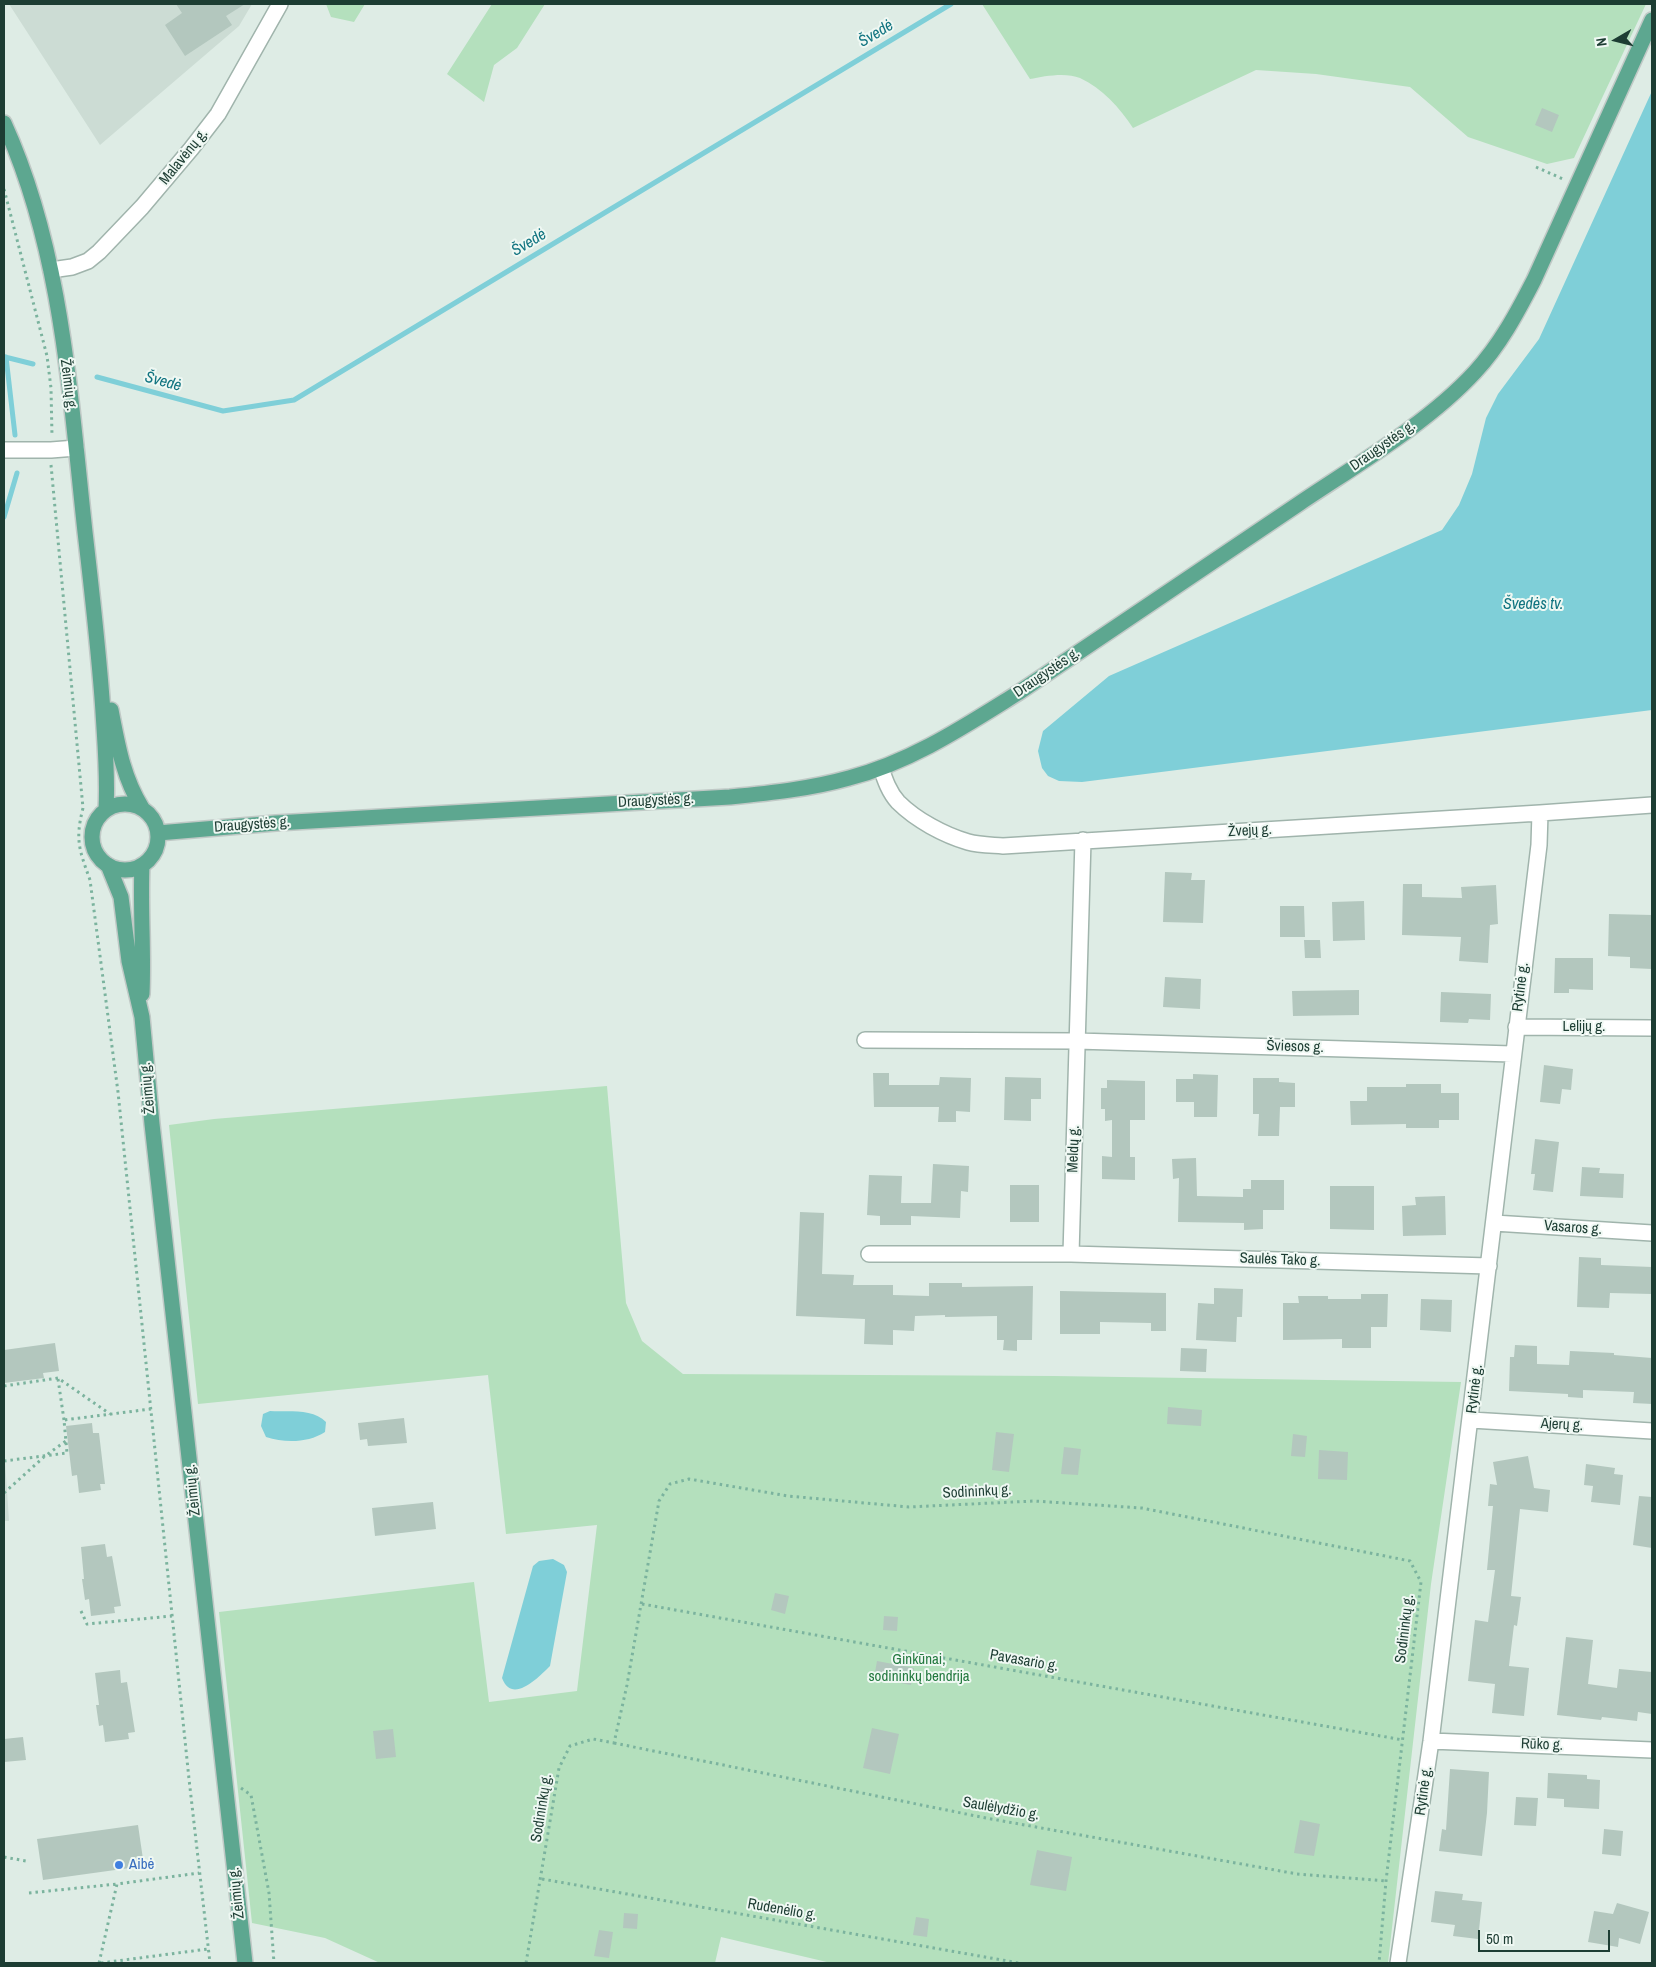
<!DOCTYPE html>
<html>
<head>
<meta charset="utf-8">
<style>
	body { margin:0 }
	#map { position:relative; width:1656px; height:1967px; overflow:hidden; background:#deece5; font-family:"Archivo Narrow",sans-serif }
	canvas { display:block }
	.frame { position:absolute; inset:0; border:5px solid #1d3d33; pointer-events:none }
	.north { position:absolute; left:1591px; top:15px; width:50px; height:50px; -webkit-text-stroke:4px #eff8f3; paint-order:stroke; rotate:262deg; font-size:14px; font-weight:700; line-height:20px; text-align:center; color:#1d3d33 }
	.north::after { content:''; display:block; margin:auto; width:18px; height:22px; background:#1d3d33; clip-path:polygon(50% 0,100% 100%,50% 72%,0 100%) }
	.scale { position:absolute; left:1478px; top:1930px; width:132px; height:22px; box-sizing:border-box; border:2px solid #1d3d33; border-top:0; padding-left:6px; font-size:15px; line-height:18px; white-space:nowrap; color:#1d3d33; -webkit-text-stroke:4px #eff8f3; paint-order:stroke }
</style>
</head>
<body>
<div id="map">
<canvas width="1656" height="1967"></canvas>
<div class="frame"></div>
<div class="north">N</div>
<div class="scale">50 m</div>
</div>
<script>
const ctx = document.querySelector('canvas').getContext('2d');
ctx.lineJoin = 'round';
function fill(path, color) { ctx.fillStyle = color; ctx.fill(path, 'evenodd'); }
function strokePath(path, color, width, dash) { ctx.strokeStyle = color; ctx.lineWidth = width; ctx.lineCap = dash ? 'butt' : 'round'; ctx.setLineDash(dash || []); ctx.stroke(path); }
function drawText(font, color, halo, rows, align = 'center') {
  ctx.font = font + ' "Archivo Narrow",sans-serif'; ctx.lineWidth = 4; ctx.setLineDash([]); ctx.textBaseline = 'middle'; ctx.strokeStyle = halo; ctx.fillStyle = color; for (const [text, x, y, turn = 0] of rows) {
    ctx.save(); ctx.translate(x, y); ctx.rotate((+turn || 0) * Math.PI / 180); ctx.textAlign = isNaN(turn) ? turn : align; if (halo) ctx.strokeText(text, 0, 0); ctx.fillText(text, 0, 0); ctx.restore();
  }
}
const built = new Path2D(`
	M9 4H252L239 26 100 145Z
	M4 1446 9 1521H4Z`);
const green = new Path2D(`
	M326 4H365L354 22 331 17Z
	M492 4H545L517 48 494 65 484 102 447 74Z
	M982 4H1646L1574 158 1547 164 1468 137 1410 87 1316 74 1256 70 1133 128C1120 108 1102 88 1080 78 1066 72 1044 76 1030 79Z
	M607 1086 626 1303 642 1341 683 1374 1054 1376 1461 1382 1431 1584 1388 1963H831L721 1937 715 1963H380L325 1938 252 1923 219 1612 474 1582 489 1702 577 1691 597 1525 506 1534 488 1375 198 1404 169 1125 214 1119Z`);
const water = new Path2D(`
	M1652 91V710L1082 782 1059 781 1048 776 1042 768 1038 751 1043 731 1109 676 1442 530 1459 505 1472 474 1486 418 1498 394 1539 339Z
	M270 1411C289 1412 313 1408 326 1422L325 1432C308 1443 285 1443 266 1437L261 1426 263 1414Z
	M553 1559 564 1565 567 1572 550 1666C539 1677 512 1705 502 1678L533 1566 539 1561Z`);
const stream = new Path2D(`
	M5 357 33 364
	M6 357 15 435
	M97 377 223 411 294 400 951 4
	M4 517 17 473`);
const building = new Path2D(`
	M176 4H245L226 16 232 25 185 56 165 25 182 13Z
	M1542 108 1559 115 1552 132 1535 125Z
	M1165 872 1192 873 1191 880H1205L1203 923 1163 922Z
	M1403 884H1422V897L1462 898 1461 887 1496 885 1498 924 1490 925 1488 963 1459 961 1461 937 1402 935Z
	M1364 901 1365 940 1333 941 1332 902Z
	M1280 906H1304L1305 937H1280Z
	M1609 914 1652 915V969L1630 968V957L1608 956Z
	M1304 940H1320L1321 958H1305Z
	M1555 958H1593V990L1569 989V993H1554Z
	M1165 977 1201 979 1200 1009 1163 1007Z
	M1359 990V1015L1293 1016 1292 991Z
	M1441 992 1491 994 1490 1020 1469 1019 1468 1023 1440 1022Z
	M1544 1065 1573 1069 1571 1090 1562 1089 1560 1104 1540 1102Z
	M873 1073H889V1085H939L940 1077 971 1078 970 1112 956 1111V1122H938L939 1107H874Z
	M1193 1074 1218 1075 1217 1117H1194V1102H1176V1079H1193Z
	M1005 1077 1041 1078V1099H1031V1121L1004 1120Z
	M1253 1078H1279V1082L1295 1083V1107H1280L1279 1136H1258L1259 1114H1253Z
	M1107 1080 1145 1081V1120H1130V1157H1135V1180L1102 1179V1156L1112 1157V1120L1105 1121V1109H1101V1088H1107Z
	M1406 1084H1441V1093H1459V1120H1439V1128H1406V1124L1351 1125 1350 1101H1367V1087H1406Z
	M1535 1139 1559 1142 1553 1192 1533 1190 1535 1174H1531Z
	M1196 1158 1197 1196 1243 1197V1189H1251V1180H1284V1210H1263V1229L1244 1230V1223L1178 1222 1179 1178 1173 1179 1172 1159Z
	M933 1164 969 1166 968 1192 961 1191 960 1218 911 1216V1225H880V1216L867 1215 869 1175 902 1176 901 1203H931Z
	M1582 1167 1600 1168 1599 1173 1624 1174 1623 1198 1580 1196Z
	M1010 1185H1039V1222H1010Z
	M1330 1186H1374V1230L1330 1229Z
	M1445 1196 1446 1235 1403 1236 1402 1206 1416 1205 1415 1197Z
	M800 1212 824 1213 822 1274 854 1275 853 1285H893V1295L929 1296V1283H962V1287L1033 1286 1032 1340H1017V1351L1003 1350 1004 1340H997V1316L945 1317V1315L915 1316 914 1331 893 1330V1345L864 1344 865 1319 796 1316Z
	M1579 1257 1601 1258V1265L1652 1267V1294L1610 1293 1609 1308 1577 1307Z
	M1214 1288 1243 1289 1242 1317H1237L1236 1342 1196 1340 1198 1303 1214 1304Z
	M1060 1291 1166 1293V1331H1151V1323L1100 1322V1334H1060Z
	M1361 1294H1388L1387 1327H1371V1348H1342V1339L1283 1340V1303H1299L1298 1296H1328V1299H1361Z
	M1421 1299 1452 1300 1451 1332 1420 1330Z
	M55 1343 59 1371 43 1373 44 1378 4 1383V1350Z
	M1515 1345 1537 1346V1364L1569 1365 1570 1351 1614 1353V1355L1652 1358V1404L1633 1403 1634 1392 1583 1390V1398L1568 1397V1394L1509 1391 1510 1357H1514Z
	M1181 1348 1207 1349 1206 1372 1180 1371Z
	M1168 1407 1202 1410 1201 1426 1167 1424Z
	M404 1418 407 1443 368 1446 367 1439 360 1440 358 1423Z
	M92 1423 93 1433H99L105 1484H100L101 1490 79 1493 77 1475 72 1476 66 1426Z
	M996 1432 1014 1434 1009 1472 992 1470Z
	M1293 1434 1307 1436 1305 1457 1291 1456Z
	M1064 1447 1081 1449 1078 1475 1061 1474Z
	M1319 1450 1348 1452 1347 1480 1318 1479Z
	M1528 1456 1534 1488 1550 1490 1548 1512 1520 1509 1511 1596 1521 1597 1517 1626 1514 1625 1509 1666 1529 1668 1524 1716 1492 1713 1495 1684 1468 1681 1475 1620 1488 1622 1495 1570H1487L1493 1506H1488L1490 1484 1497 1485 1493 1462Z
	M1586 1464 1615 1468 1614 1474 1623 1475 1620 1505 1591 1502 1593 1486 1584 1485Z
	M1639 1496 1652 1497V1548L1633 1545Z
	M433 1502 436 1529 375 1536 372 1508Z
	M105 1544 107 1557 112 1556 121 1606 114 1607 115 1613 91 1616 89 1599 85 1600 82 1579H84L81 1547Z
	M775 1593 789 1596 785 1614 771 1610Z
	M884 1616 898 1617 897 1631 883 1630Z
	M1566 1637 1593 1640 1588 1684 1617 1688 1619 1669 1652 1672V1714L1638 1712 1637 1721 1602 1717 1601 1720 1557 1715Z
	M877 1661 914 1668 911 1685 874 1678Z
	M120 1670 121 1683 127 1682 135 1732 128 1733 129 1739 105 1742 103 1725 99 1726 96 1705H99L95 1673Z
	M872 1728 899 1734 890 1774 863 1768Z
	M393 1729 396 1757 376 1759 373 1731Z
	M23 1737 26 1760 4 1762V1739Z
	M1450 1769 1489 1772 1487 1813 1482 1856 1439 1851 1442 1829 1446 1830Z
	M1548 1773 1587 1775V1779L1600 1780 1599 1809 1564 1807V1799L1547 1798Z
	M1516 1797 1538 1798 1536 1826 1514 1825Z
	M1300 1820 1320 1824 1314 1856 1294 1853Z
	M138 1825 144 1866 43 1880 37 1839Z
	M1604 1829 1623 1831 1621 1856 1602 1854Z
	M1037 1850 1072 1857 1066 1891 1030 1885Z
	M1435 1891 1463 1894 1462 1900 1482 1902 1478 1939 1453 1936 1455 1925 1431 1922Z
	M1617 1903 1649 1912 1640 1944 1619 1938 1618 1947 1588 1942 1594 1911 1613 1914Z
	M624 1913 638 1914 637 1929 623 1928Z
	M916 1917 929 1919 927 1937 913 1935Z
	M599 1930 613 1932 609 1958 594 1956Z`);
const path = new Path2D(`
	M1536 167 1563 179
	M4 189 47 356 51 388 52 436
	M51 465 83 808C75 840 79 849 90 880L118 1092 189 1779 210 1963
	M58 1379 64 1420
	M4 1386 58 1378 110 1414
	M4 1461 67 1453 64 1420 151 1409
	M4 1493 45 1456 66 1441
	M642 1604 1403 1740
	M81 1611 87 1624 172 1616
	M614 1743 986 1818 1297 1874 1386 1881
	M241 1788 251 1795 269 1893 274 1963
	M4 1857 26 1861
	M542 1879 1019 1963
	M29 1893 117 1884
	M99 1963 117 1884 199 1873
	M101 1963 208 1949
	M526 1963 559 1768 570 1746 593 1739 614 1743 627 1685 659 1501 670 1484 689 1479 788 1496 909 1507 1034 1501 1142 1508 1410 1561 1421 1582 1386 1881 1379 1963`);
const minor = new Path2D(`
	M51 270 72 267 88 261 99 252 142 207 191 149 218 114 280 4
	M4 450H51L76 448
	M881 768C885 780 889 792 898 802 916 820 944 835 968 842 979 845 991 845 1003 846L1540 813 1652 805
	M1516 1027 1652 1028
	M865 1040 1077 1041 1512 1054
	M1494 1223 1652 1233
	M869 1254H1071L1083 840
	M1071 1254 1489 1266
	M1471 1420 1652 1431
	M1431 1741 1652 1750
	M1398 1963 1431 1741 1539 845 1540 813`);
const major = new Path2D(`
	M4 123C62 250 70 395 85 532 92 592 99 652 103 712 105 745 108 777 106 810
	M111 710C118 746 123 777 142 808
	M92 837a33 33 0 1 1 66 0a33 33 0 1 1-66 0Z
	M158 833 276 823 730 797C770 793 810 789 849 778 911 762 965 726 1018 693 1112 630 1206 566 1300 503 1358 464 1428 423 1475 372 1500 345 1517 313 1534 280L1652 20
	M108 865 121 897 129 961 142 1017 152 1124 245 1963
	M142 865C140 908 144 951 142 994`);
const markers = [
	[119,1865,5,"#3f7fe0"]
];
const streetNames = [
	["Malavėnų g.",184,157,-51],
	["Žeimių g.",68,385,83],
	["Draugystės g.",1383,446,-35],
	["Draugystės g.",1047,673,-34],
	["Draugystės g.",656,801,-3],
	["Draugystės g.",252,825,-4],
	["Žvejų g.",1250,831,-3],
	["Rytinė g.",1521,987,-83],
	["Lelijų g.",1584,1027],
	["Šviesos g.",1295,1047,2],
	["Žeimių g.",148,1088,-95],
	["Meldų g.",1074,1149,-88],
	["Vasaros g.",1573,1228,4],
	["Saulės Tako g.",1280,1260,2],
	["Rytinė g.",1475,1389,-83],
	["Ajerų g.",1562,1425,3],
	["Žeimių g.",193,1490,-96],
	["Sodininkų g.",977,1492,-3],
	["Sodininkų g.",1405,1629,-83],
	["Pavasario g.",1024,1661,10],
	["Rūko g.",1542,1745,2],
	["Rytinė g.",1424,1791,-82],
	["Sodininkų g.",542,1808,-81],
	["Saulėlydžio g.",1001,1809,10],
	["Žeimių g.",237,1893,-96],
	["Rudenėlio g.",782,1910,10]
];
const parkNames = [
	["Ginkūnai,",919,1660],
	["sodininkų bendrija",919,1677]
];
const shopNames = [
	["Aibė",129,1865]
];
const waterNames = [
	["Švedė",876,34,-31],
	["Švedė",529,243,-31],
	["Švedė",163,382,15],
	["Švedės tv.",1533,605]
];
fill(built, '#ccdcd4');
fill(green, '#b4e0bd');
fill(water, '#7fcfd8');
strokePath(stream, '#7fcfd8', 5);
fill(building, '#b3c7be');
strokePath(minor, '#a0b4ac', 18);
strokePath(major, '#c0c9c6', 18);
strokePath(path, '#7bb39e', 3, [2.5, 4]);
strokePath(minor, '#fff', 15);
strokePath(major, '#5da790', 15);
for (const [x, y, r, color] of markers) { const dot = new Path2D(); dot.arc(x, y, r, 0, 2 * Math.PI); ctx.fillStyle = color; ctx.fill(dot); strokePath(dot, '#eff8f3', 2); }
drawText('15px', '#1d3d33', '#eff8f3', streetNames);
drawText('15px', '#23793f', '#eff8f3', parkNames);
drawText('15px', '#366cbe', '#eff8f3', shopNames, 'left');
drawText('italic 16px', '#117480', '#eff8f3', waterNames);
</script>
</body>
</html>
